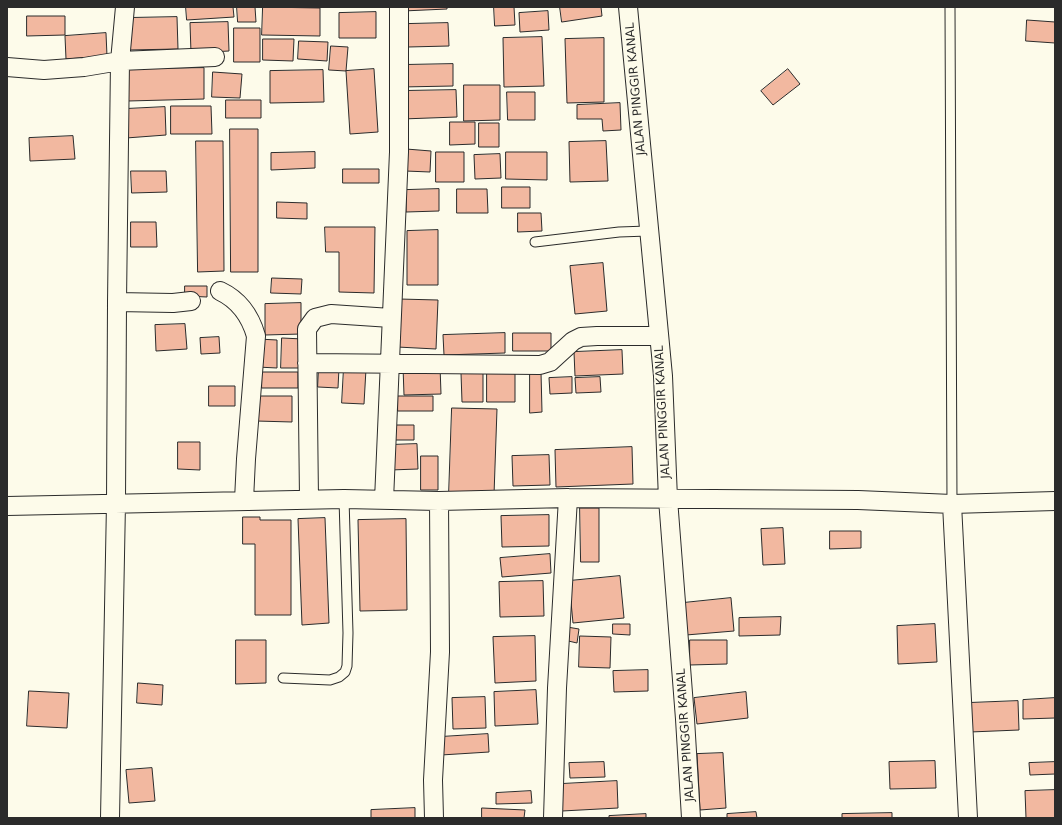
<!DOCTYPE html>
<html>
<head>
<meta charset="utf-8">
<style>
	body { margin:0 }
	#map { position:relative; width:1062px; height:825px; overflow:hidden; background:#fdfbea; font-family:"DejaVu Sans",sans-serif }
	canvas { display:block }
	.frame { position:absolute; inset:0; border:8px solid #2b2b2b; pointer-events:none }
</style>
</head>
<body>
<div id="map">
<canvas width="1062" height="825"></canvas>
<div class="frame"></div>
</div>
<script>
const ctx = document.querySelector('canvas').getContext('2d');
ctx.lineJoin = 'round';
function fill(path, color) { ctx.fillStyle = color; ctx.fill(path, 'evenodd'); }
function strokePath(path, color, width, dash) { ctx.strokeStyle = color; ctx.lineWidth = width; ctx.lineCap = dash ? 'butt' : 'round'; ctx.setLineDash(dash || []); ctx.stroke(path); }
function drawText(font, color, halo, rows, align = 'center') {
  ctx.font = font + ' "DejaVu Sans",sans-serif'; ctx.lineWidth = 3; ctx.setLineDash([]); ctx.textBaseline = 'middle'; ctx.strokeStyle = halo; ctx.fillStyle = color; for (const [text, x, y, turn = 0] of rows) {
    ctx.save(); ctx.translate(x, y); ctx.rotate((+turn || 0) * Math.PI / 180); ctx.textAlign = isNaN(turn) ? turn : align; if (halo) ctx.strokeText(text, 0, 0); ctx.fillText(text, 0, 0); ctx.restore();
  }
}
const building = new Path2D(`
	M186 7H233L234 17 187 20Z
	M237 7H255L256 22H238Z
	M263 7 320 8V36L262 35Z
	M403 7H447V9L403 11Z
	M494 7H514L515 25 495 26Z
	M560 7H601L602 16 562 22Z
	M548 11 549 30 520 32 519 13Z
	M376 12V38H339V13Z
	M27 16H65V35L27 36Z
	M177 17 178 49 128 50 127 18Z
	M1027 20 1055 22V43L1026 41Z
	M228 22 229 51 191 53 190 23Z
	M448 23 449 46 408 47 407 24Z
	M234 28H260V62H234Z
	M106 33 107 56 66 59 65 36Z
	M542 37 544 86 504 87 503 38Z
	M604 38V102L567 103 565 39Z
	M263 39H294L293 61 263 60Z
	M299 41 328 42 327 61 298 59Z
	M331 46 348 47 346 71 329 70Z
	M453 64V86L401 87V65Z
	M204 68V99L128 101V69Z
	M374 69 378 132 350 134 346 71Z
	M788 69 800 84 773 105 761 91Z
	M323 70 324 102 270 103V71Z
	M213 72 242 74 240 98 212 97Z
	M464 85H500V120L464 121Z
	M456 90 457 117 402 119 401 91Z
	M507 92H535V120H508Z
	M226 100H261V118H226Z
	M620 103 621 130 603 131 602 119H577V105Z
	M171 106H211L212 134H171Z
	M165 107 166 135 126 138 125 109Z
	M450 122H475V144L450 145Z
	M479 123H499V147H479Z
	M230 129H258V272H231Z
	M73 136 75 159 30 161 29 138Z
	M196 141H223L224 271 198 272Z
	M606 141 608 181 570 182 569 142Z
	M406 149 431 151 430 172 405 171Z
	M315 152V168L271 170V153Z
	M436 152H464V182H436Z
	M506 152H547V180L506 179Z
	M500 154 501 178 475 179 474 155Z
	M343 169H379V183H343Z
	M131 171H166L167 192 132 193Z
	M502 187H530V208H502Z
	M439 189V211L406 212V190Z
	M457 189H487L488 213H457Z
	M277 202 307 203V219L277 218Z
	M518 213H541L542 231 518 232Z
	M131 222H156L157 247H131Z
	M325 227H375L374 293 339 292V252H326Z
	M438 230V285H407V231Z
	M603 263 607 311 575 314 570 266Z
	M272 278 302 279 301 294 271 293Z
	M185 286H207V297L185 296Z
	M399 299 438 300 436 349 397 347Z
	M301 303V334L265 335V304Z
	M185 324 187 349 156 351 155 325Z
	M505 333V353L444 355 443 335Z
	M513 333H551V351H513Z
	M219 337 220 353 201 354 200 338Z
	M282 338 303 339 302 368H281Z
	M258 339 277 340V368L257 367Z
	M622 350 623 374 575 376 574 352Z
	M440 366 441 394 404 395 403 367Z
	M319 367 339 368 338 388 318 387Z
	M344 367 366 369 364 404 342 403Z
	M487 369H515V402H487Z
	M262 372H298V388H262Z
	M483 372V402H462L461 373Z
	M530 372H541L542 412 530 413Z
	M572 377V393L550 394 549 378Z
	M600 377 601 392 576 393 575 378Z
	M209 386H235V406H209Z
	M256 396H292V422L256 421Z
	M398 396H433V411H398Z
	M452 408 497 409 494 495 449 494Z
	M393 425H414V440H393Z
	M178 442H200V470L178 469Z
	M417 444 418 469 390 470 389 445Z
	M632 447 633 484 556 487 555 450Z
	M549 455 550 485 513 486 512 456Z
	M421 456H438V490H421Z
	M580 508H599V562H581Z
	M549 515V546L502 547 501 516Z
	M243 517H260V520H291V615H255V544H243Z
	M325 518 329 623 302 625 298 519Z
	M406 519 407 610 360 611 358 520Z
	M783 528 785 564 763 565 761 529Z
	M830 531H861V548L830 549Z
	M550 554 551 573 502 577 500 558Z
	M620 576 624 618 573 623 569 581Z
	M543 581 544 616 500 617 499 582Z
	M731 598 734 631 686 635 683 603Z
	M781 617 780 635 739 636V618Z
	M613 624H630V635L613 634Z
	M935 624 937 662 898 664 897 626Z
	M567 627 579 629 577 643 564 640Z
	M535 636 536 681 495 683 493 637Z
	M580 636 611 637 610 668 579 667Z
	M236 640H266V683L236 684Z
	M690 640H727V664L690 665Z
	M648 670V691L614 692 613 671Z
	M138 683 163 685 162 705 137 703Z
	M536 690 538 724 495 726 494 692Z
	M29 691 69 693 67 728 27 726Z
	M746 692 748 718 697 724 694 698Z
	M485 697 486 728 453 729 452 698Z
	M1055 698V718L1023 719V700Z
	M1018 701 1019 730 970 732 968 703Z
	M488 734 489 752 441 755 440 737Z
	M723 753 726 808 700 810 697 754Z
	M935 761 936 788 890 789 889 762Z
	M604 762 605 777 570 778 569 763Z
	M1055 762V774L1030 775 1029 763Z
	M152 768 155 801 129 803 126 770Z
	M617 781 618 808 562 811 561 784Z
	M1055 790V818H1026L1025 791Z
	M531 791 532 803 496 804V793Z
	M415 808V818H371V810Z
	M482 808 525 810 524 818H482Z
	M756 812 757 818H727V814Z
	M892 813V818H842V814Z
	M646 814V818H609V816Z`);
const service = new Path2D(`
	M950 7 952 504
	M535 242 619 232 648 231
	M283 678 330 680 339 677 345 672 347 666 348 633 344 499`);
const minor = new Path2D(`
	M628 7 663 376 668 499 685 719 691 818
	M7 67 44 70 84 67 120 61 215 57
	M220 291C239 300 250 315 256 336L246 459 244 500
	M117 302 173 303 191 301
	M307 363 540 365 550 362 573 341 581 337 597 336H659
	M309 499 307 329 315 318 331 314 391 318
	M384 500 399 152V7
	M952 504 968 818
	M7 506 344 499 439 501 568 498 858 500 952 504 1055 501
	M110 818 116 503 117 302 120 61 125 7
	M434 818 433 780 440 652 439 501
	M553 818 557 688 568 498`);
const streetNames = [
	["JALAN PINGGIR KANAL",636,89,-95],
	["JALAN PINGGIR KANAL",663,412,-93],
	["JALAN PINGGIR KANAL",686,735,-94]
];
fill(building, '#f2b8a0');
strokePath(building, '#2b2b2b', 1);
strokePath(service, '#2b2b2b', 11);
strokePath(minor, '#2b2b2b', 20);
strokePath(service, '#fdfbea', 9);
strokePath(minor, '#fdfbea', 18);
drawText('12px', '#2b2b2b', '#fdfbea', streetNames);
</script>
</body>
</html>
